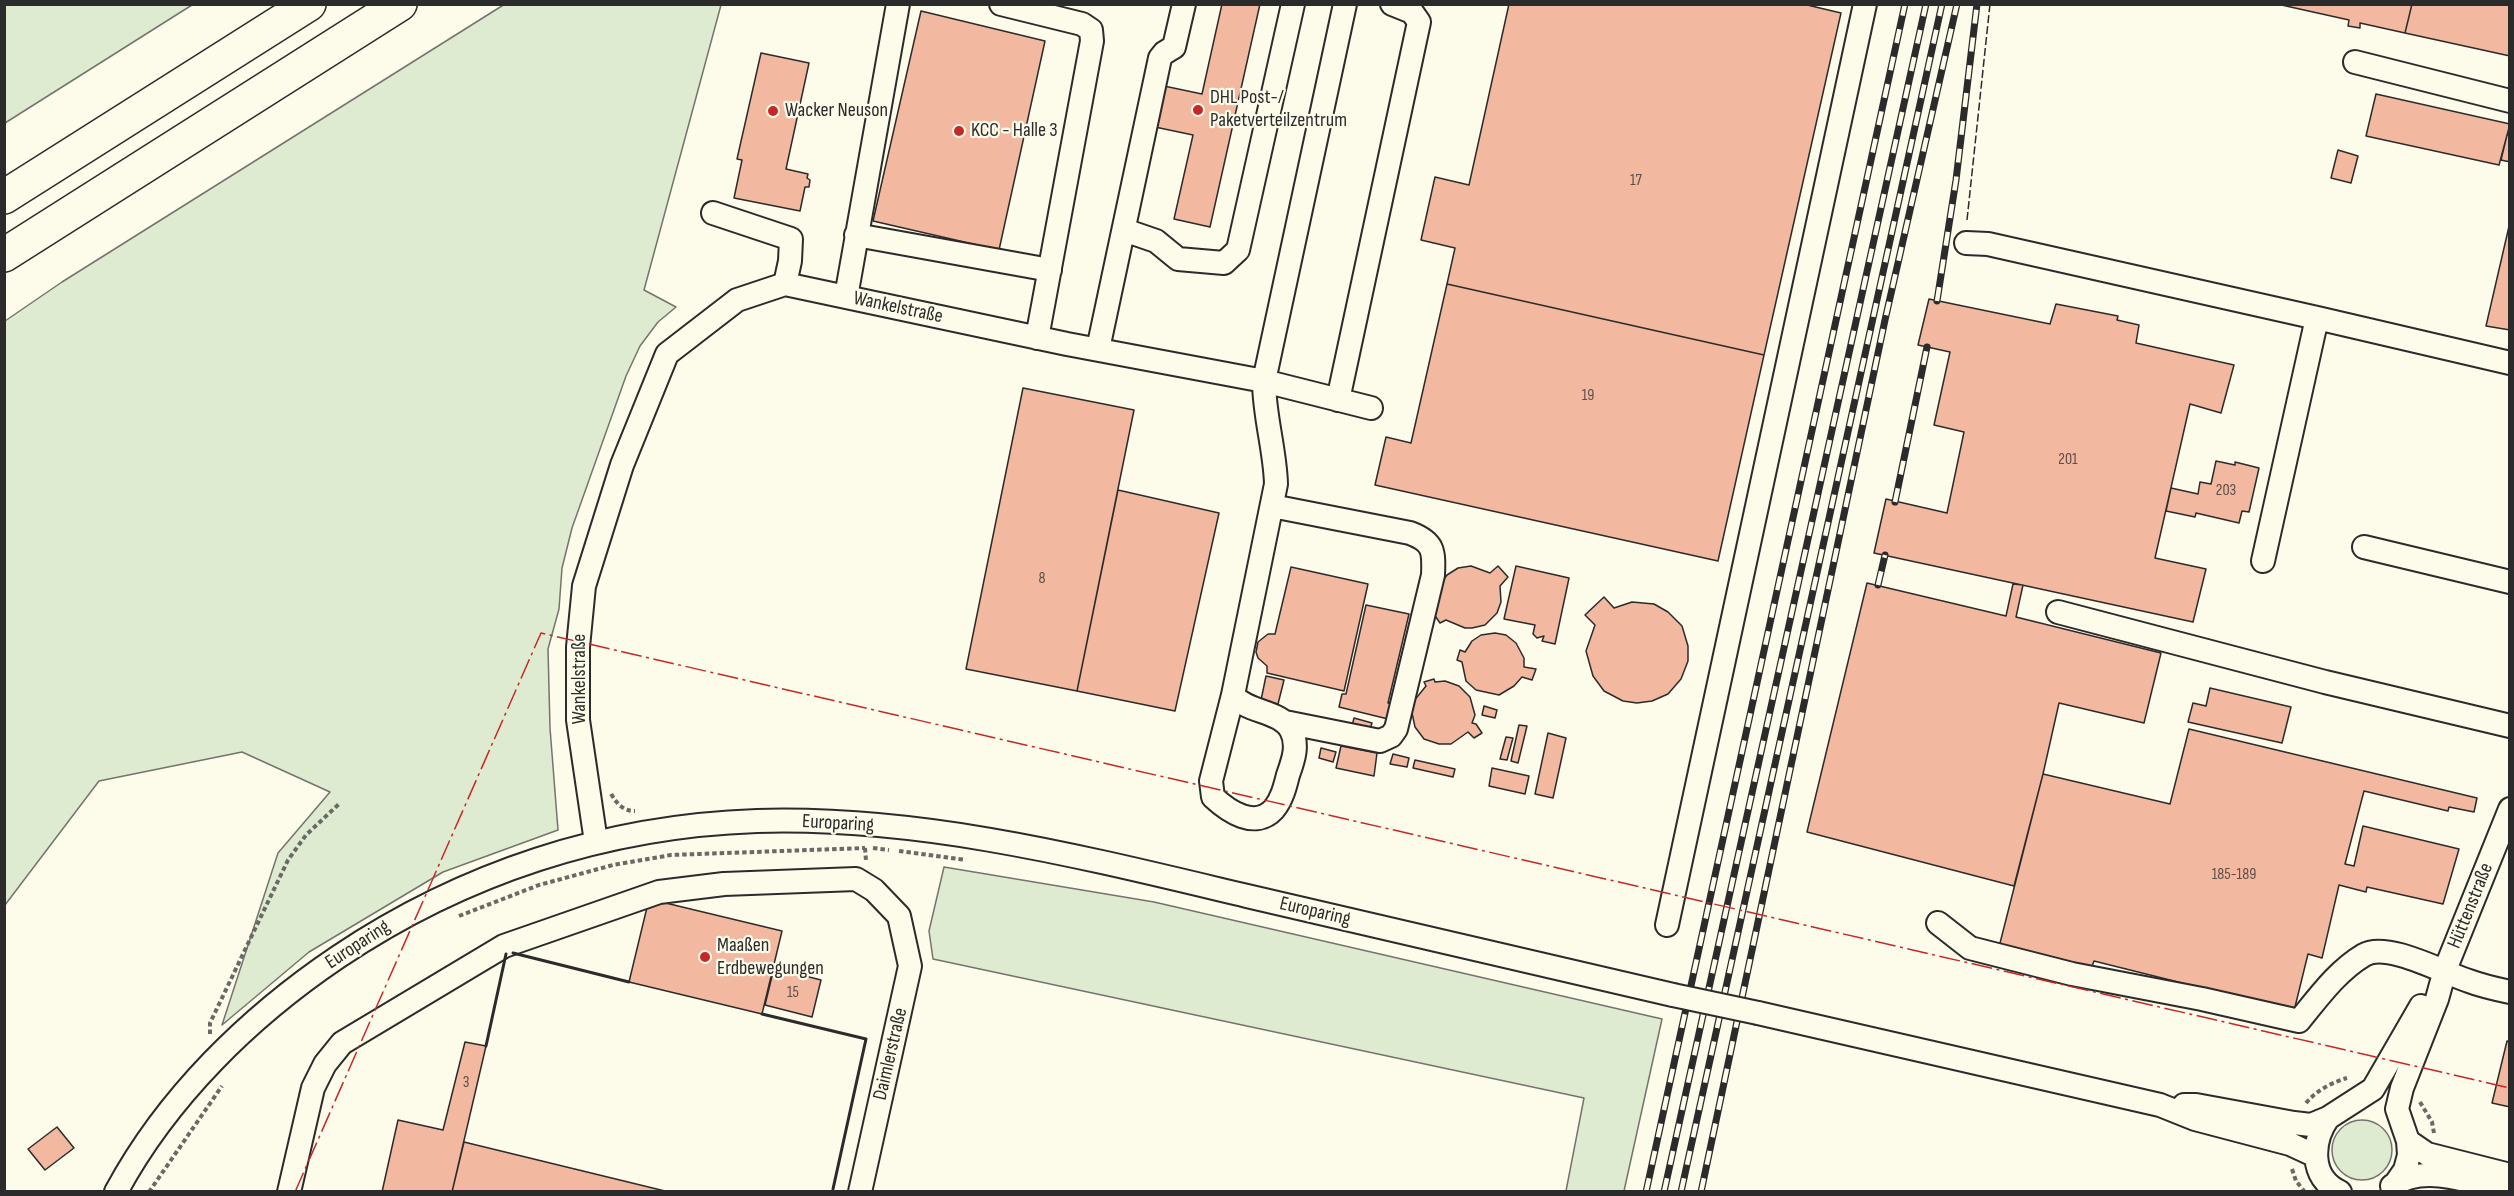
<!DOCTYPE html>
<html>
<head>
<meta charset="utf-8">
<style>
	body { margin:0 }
	#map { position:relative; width:2514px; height:1196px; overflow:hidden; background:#fdfbea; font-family:"Sofia Sans Condensed",sans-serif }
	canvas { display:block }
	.frame { position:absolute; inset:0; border:6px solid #2b2b2b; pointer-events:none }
</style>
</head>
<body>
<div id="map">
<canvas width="2514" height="1196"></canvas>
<div class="frame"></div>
</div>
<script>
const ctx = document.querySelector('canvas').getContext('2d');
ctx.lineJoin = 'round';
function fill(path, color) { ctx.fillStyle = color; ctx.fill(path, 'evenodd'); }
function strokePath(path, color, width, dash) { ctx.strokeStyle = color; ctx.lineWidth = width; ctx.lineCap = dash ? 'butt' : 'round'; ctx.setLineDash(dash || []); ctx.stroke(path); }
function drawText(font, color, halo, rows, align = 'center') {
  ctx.font = font + ' "Sofia Sans Condensed",sans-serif'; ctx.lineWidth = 4.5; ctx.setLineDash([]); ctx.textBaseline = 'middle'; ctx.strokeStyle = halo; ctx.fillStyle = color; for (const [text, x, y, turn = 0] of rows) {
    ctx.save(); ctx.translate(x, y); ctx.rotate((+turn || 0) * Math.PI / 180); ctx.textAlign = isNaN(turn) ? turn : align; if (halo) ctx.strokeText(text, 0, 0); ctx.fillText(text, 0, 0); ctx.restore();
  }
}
const green = new Path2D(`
	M5 4H192V5L5 123Z
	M505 4 721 5 644 290 676 307 658 322 640 346 626 376 572 528 562 568 559 609 548 649 550 728 558 830 443 872 309 952 222 1025 278 853 330 792 242 752 99 781 5 905V321L62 282Z
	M944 867 1154 902 1662 1019 1624 1191H1566L1584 1098 933 959 929 931Z
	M2332 1150a30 30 0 1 1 60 0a30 30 0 1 1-60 0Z`);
const building = new Path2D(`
	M1222 4H1260L1210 227 1174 219 1193 135 1155 127 1164 86 1202 94Z
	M1509 4H1803L1841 13 1764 355 1447 284 1455 248 1421 240 1435 177 1469 185Z
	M2277 4H2412L2405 33 2360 23V28L2348 26 2349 20Z
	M2412 4H2510V56L2405 33Z
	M921 11 1045 41 999 250 873 221Z
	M761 53 809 63 786 169 808 174 807 178 810 180 809 187H805L800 211 734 198 742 160 737 159Z
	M2376 94 2510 124 2499 165 2366 136Z
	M2507 135H2510V162L2501 160Z
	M2338 150 2358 156 2351 183 2331 178Z
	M2510 222V330L2486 326Z
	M1447 284 1764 355 1718 561 1375 485 1386 437 1411 443Z
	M1929 299 2050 324 2056 304 2118 316 2117 320 2139 325 2136 343 2234 365 2221 413 2190 404 2155 558 2206 569 2193 622 1874 553 1886 499 1947 513 1964 432 1934 425 1950 352 1918 345Z
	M1023 388 1134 410 1077 691 966 669Z
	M2216 461 2235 465V462L2259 468 2249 512 2242 511 2239 523 2196 513 2195 517 2166 511 2171 488 2198 494 2200 482 2211 484Z
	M1118 490 1219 513 1175 711 1077 691Z
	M1471 566 1490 573 1498 566 1508 577 1500 586 1501 602 1497 613 1485 625 1472 628H1465L1446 620 1440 623 1429 607 1439 586 1447 575 1458 568Z
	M1516 566 1569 578 1555 644 1542 641 1544 636 1537 638 1533 634 1535 625 1504 619Z
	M1291 567 1368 584 1344 691 1267 673V666L1258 658 1256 652 1258 642 1268 634H1275Z
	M1867 583 2006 616 2013 584 2023 585 2016 617 2161 653 2144 723 2059 703 2043 774 2014 886 1807 832Z
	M1604 597 1614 608 1632 602 1654 604 1668 612 1682 626 1688 646V661L1681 679 1668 694 1652 701 1637 703 1623 701 1604 691 1593 676 1586 651 1595 625 1585 615Z
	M1366 605 1409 614 1388 703 1392 704 1388 719 1339 707 1342 694H1346Z
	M1495 633 1506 635 1516 643 1524 658V667L1536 669 1532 680 1522 677 1514 686 1499 695 1476 690 1466 681 1462 662 1457 660 1460 650 1465 652 1472 641 1481 635Z
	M1266 676 1284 680 1278 704 1261 700Z
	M1434 679 1435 682 1445 681 1459 686 1470 697 1475 715 1472 723 1476 724 1482 733 1474 738 1468 732 1451 744H1439L1424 739 1415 727 1412 713 1413 702 1426 686 1424 682Z
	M2210 688 2291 707 2282 743 2188 722 2193 703 2206 706Z
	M1484 706 1497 710 1495 718 1482 715Z
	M1354 718 1372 723 1370 729 1352 726Z
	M1519 725 1527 726 1518 763 1511 761Z
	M2189 729 2477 798 2474 812 2449 807 2448 811 2364 791 2345 864 2354 866 2363 826 2459 849 2443 904 2367 887 2366 892 2339 885 2322 958 2308 954 2294 1011 2094 961 2091 969 1999 947 2043 774 2170 804Z
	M1548 733 1566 738 1553 798 1535 794Z
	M1506 737 1513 738 1507 760 1500 759Z
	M1341 746 1377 753 1374 776 1336 768Z
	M1321 748 1336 752 1333 762 1319 758Z
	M1393 754 1409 758 1407 767 1390 764Z
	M1415 760 1455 769 1453 777 1413 768Z
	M1492 768 1529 776 1525 794 1489 786Z
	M649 899 782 931 762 1014 629 982Z
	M774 968 821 980 812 1017 765 1005Z
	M2507 1041 2510 1042V1107L2492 1103Z
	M465 1042 486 1046 452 1192H382L398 1120 443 1130Z
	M57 1127 74 1148 45 1170 28 1149Z
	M464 1142 669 1192H452Z`);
const path = new Path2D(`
	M611 794C617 803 622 811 635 811
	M865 848 866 861
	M873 848 889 850
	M899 851 966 860
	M459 916 539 885 613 865 671 855 865 848
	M210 1034V1023L288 860 306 835 340 803
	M2420 1102 2432 1122 2434 1133
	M2306 1103C2317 1090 2331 1083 2347 1078
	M2292 1169 2296 1181 2304 1191
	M149 1192 222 1086`);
const minor = new Path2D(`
	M1001 4 1082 24 1091 30 1092 41 1037 338
	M2355 62 2510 101
	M713 213 791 239 790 261 785 284
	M1124 230 1156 241 1178 259 1224 263 1238 250 1293 4
	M856 235 1050 270
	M1966 243 1988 244 2317 318
	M846 297 898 4
	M1098 349 1160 58 1164 53 1174 47 1184 4
	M1338 400 1419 22 1412 12 1392 4
	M1272 506 1410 533C1434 542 1434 551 1433 575L1396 729 1391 736 1380 741 1285 722
	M2364 547 2510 582
	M2263 561 2317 318 2510 363
	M2058 612 2325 682 2510 726
	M1233 695 1211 781 1213 797C1228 811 1255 830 1274 809 1282 799 1285 787 1288 775 1293 761 1299 745 1291 730 1280 710 1247 713 1233 695L1276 484C1275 449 1264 416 1264 381L1345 4
	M596 842 578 720V647L584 586 622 465 667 354 737 300 785 284 1067 344 1264 381 1371 408
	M1938 923 1970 948 2072 974 2202 999 2299 1021C2318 998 2337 971 2364 955 2387 941 2446 974 2469 981 2482 986 2496 989 2510 992
	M1667 925 1865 4
	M1758 1013 2160 1105 2195 1119 2290 1144 2316 1156
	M2184 1105H2196L2294 1123 2311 1125 2328 1118 2373 1089 2421 1006
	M2328 1118C2312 1141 2309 1178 2340 1192
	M2408 1141 2427 1154 2510 1175
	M2396 1183 2405 1170 2409 1155 2408 1141 2397 1109 2402 1088 2437 999 2445 970 2510 809
	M2392 1186C2424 1162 2474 1184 2510 1190
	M116 1192C167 1097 249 1017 338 957 463 873 606 826 757 821 923 816 1087 858 1247 896 1389 929 1531 962 1673 995
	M289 1192 313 1088 325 1064 342 1043 504 946 659 892 724 884 856 879 874 890 899 916 910 966 860 1192`);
const highway = new Path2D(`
	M4 197 309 4
	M4 255 400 4`);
const rail = new Path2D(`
	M1937 301 1956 180 1977 4
	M1895 502 1927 347
	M1878 585 1885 555
	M1646 1192 1905 4
	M1664 1192 1926 4
	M1681 1192 1942 4
	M1701 1192 1885 320 1957 4`);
const minorBridge = new Path2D(`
	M1673 995 1758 1013`);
const fence = new Path2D(`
	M1967 220 1990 4`);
const wall = new Path2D(`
	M513 953 629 982
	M762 1014 866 1039 833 1189
	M486 1046 506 954`);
const power = new Path2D(`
	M295 1192 541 633 2510 1088`);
const markers = [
	[1198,110,6,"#c62828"],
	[773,111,6,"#c62828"],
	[959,131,6,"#c62828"],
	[705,957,6,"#c62828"]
];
const numberNames = [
	["17",1636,181],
	["19",1588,396],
	["201",2068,460],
	["203",2226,491],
	["8",1042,579],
	["185-189",2234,875],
	["15",793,993],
	["3",466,1083]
];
const poiNames = [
	["DHL Post-/",1210,98],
	["Paketverteilzentrum",1210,121],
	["Wacker Neuson",785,111],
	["KCC - Halle 3",971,131],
	["Maaßen",717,946],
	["Erdbewegungen",717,969]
];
const streetNames = [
	["Wankelstraße",898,308,12],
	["Wankelstraße",580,679,-90],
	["Europaring",838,824,3],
	["Hüttenstraße",2471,906,-68],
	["Europaring",1315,912,13],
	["Europaring",358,945,-33],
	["Daimlerstraße",891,1054,-77]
];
fill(green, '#deebd1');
strokePath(green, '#74746e', 1.5);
fill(building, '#f2b8a0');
strokePath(building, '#2b2b2b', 1.5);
strokePath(minor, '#2b2b2b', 26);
strokePath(highway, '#2b2b2b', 36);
strokePath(path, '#6a6964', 4, [4.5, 3]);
strokePath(minor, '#fdfbea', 22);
strokePath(highway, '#fdfbea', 33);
strokePath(rail, '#2b2b2b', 7);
strokePath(rail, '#fdfbea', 4.5, [14]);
strokePath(minorBridge, '#2b2b2b', 26, []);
strokePath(minorBridge, '#fdfbea', 22);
strokePath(fence, '#2b2b2b', 1.5, [8, 3]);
strokePath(wall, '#2b2b2b', 3);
strokePath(power, '#c62828', 1.5, [21, 4.5, 3, 4.5]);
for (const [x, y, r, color] of markers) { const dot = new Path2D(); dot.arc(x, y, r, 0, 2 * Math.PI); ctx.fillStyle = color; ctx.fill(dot); strokePath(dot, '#fdfbea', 2); }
drawText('16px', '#5d4e48', null, numberNames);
drawText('20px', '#2b2b2b', '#fdfbea', poiNames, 'left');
drawText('20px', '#2b2b2b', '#fdfbea', streetNames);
</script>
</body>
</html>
